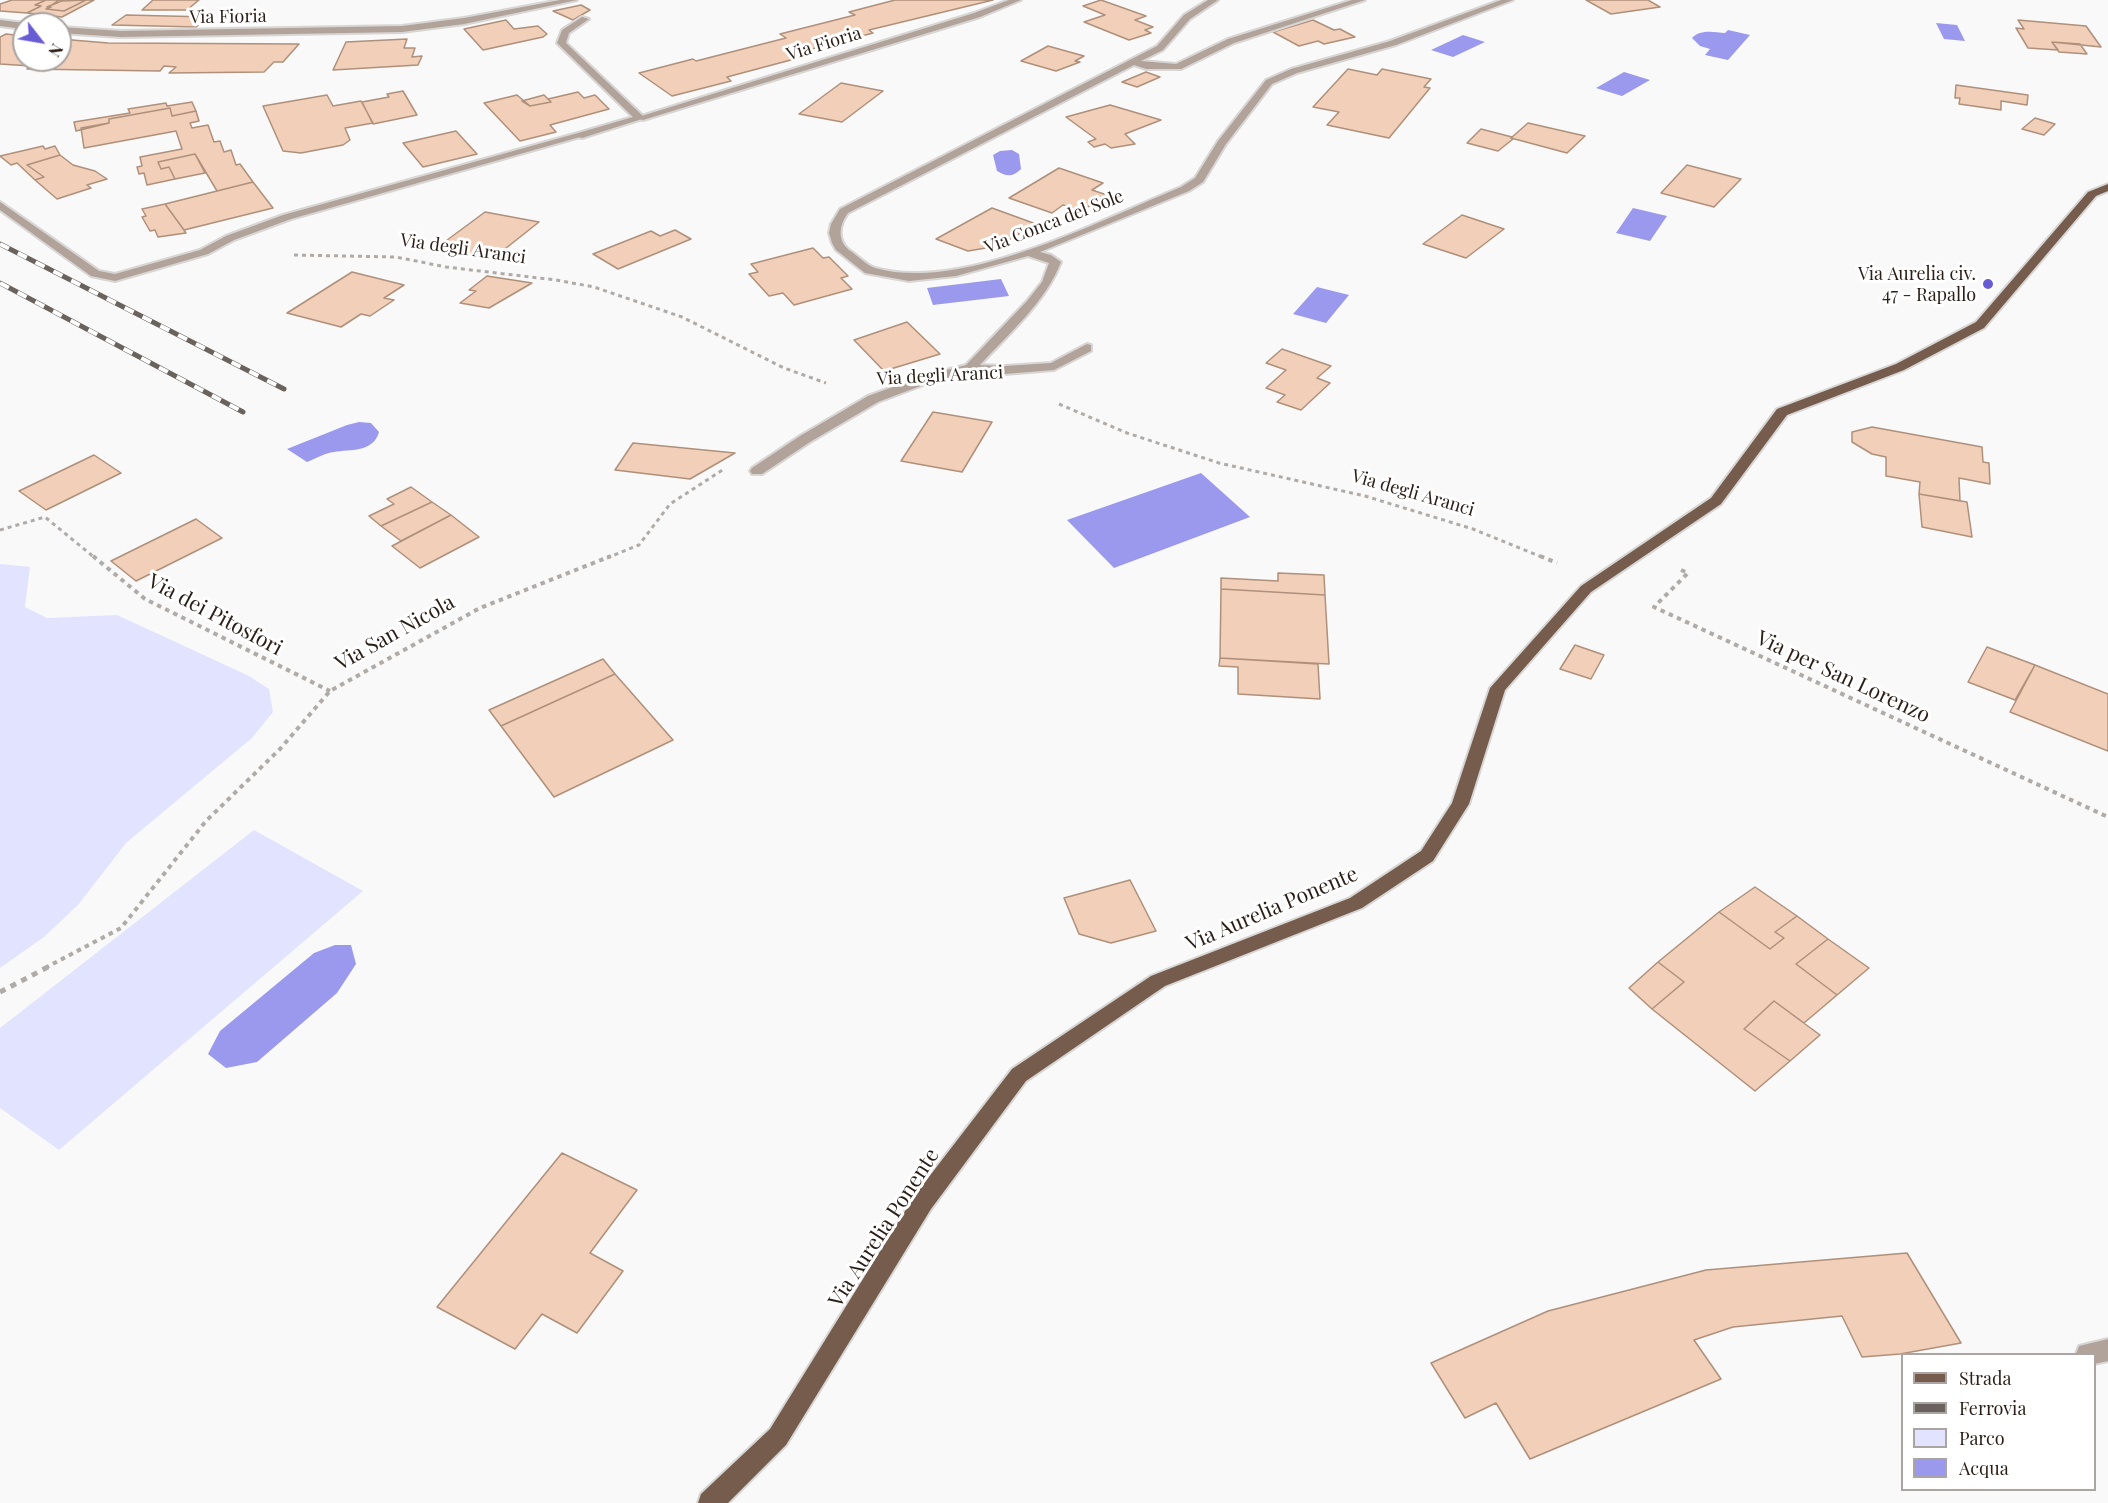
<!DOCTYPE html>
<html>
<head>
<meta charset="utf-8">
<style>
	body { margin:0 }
	#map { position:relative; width:2108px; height:1503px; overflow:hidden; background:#f9f9f9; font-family:"Playfair Display",serif }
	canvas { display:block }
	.legend { position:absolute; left:1901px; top:1353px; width:195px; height:138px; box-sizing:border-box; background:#fff; border:2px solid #aaa5a2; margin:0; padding:8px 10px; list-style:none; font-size:18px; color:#2a1e16 }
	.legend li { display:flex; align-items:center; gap:12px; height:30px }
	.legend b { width:30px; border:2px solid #aaa5a2 }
	.north { position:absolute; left:12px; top:12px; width:60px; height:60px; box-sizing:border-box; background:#fff; border:2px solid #aaa5a2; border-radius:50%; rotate:121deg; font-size:16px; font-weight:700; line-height:24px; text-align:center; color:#2a1e16 }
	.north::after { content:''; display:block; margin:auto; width:21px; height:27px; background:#685cd5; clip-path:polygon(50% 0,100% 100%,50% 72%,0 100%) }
</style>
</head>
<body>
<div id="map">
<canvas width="2108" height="1503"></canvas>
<ul class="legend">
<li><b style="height:8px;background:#755c4c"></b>Strada</li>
<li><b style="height:8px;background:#6a625d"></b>Ferrovia</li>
<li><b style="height:16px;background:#e2e4ff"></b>Parco</li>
<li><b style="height:16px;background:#9a99ed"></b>Acqua</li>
</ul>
<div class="north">N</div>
</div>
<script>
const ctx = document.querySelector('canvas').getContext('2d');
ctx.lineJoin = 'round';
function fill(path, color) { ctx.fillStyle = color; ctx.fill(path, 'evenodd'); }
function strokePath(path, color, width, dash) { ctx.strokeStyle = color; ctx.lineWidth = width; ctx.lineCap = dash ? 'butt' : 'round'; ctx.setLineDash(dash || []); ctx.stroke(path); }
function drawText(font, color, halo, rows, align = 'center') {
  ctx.font = font + ' "Playfair Display",serif'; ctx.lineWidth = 6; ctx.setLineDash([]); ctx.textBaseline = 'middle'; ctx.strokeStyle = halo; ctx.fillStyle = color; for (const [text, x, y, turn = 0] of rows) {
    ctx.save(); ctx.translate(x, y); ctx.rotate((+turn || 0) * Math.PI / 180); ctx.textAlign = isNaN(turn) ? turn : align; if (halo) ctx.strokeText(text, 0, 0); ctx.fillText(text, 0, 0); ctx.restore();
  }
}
const green = new Path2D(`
	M0 564 30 567 25 607 47 618 117 615 247 675 269 689 273 712 252 738 126 843 78 905 44 937 0 968Z
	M254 830 363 891 59 1150 0 1108V1028Z`);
const water = new Path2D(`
	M1936 23 1957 25 1965 41 1944 39Z
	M1728 30 1750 35 1728 60 1705 55 1710 49 1700 46 1692 38C1700 29 1714 32 1725 33Z
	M1463 35 1485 42 1453 57 1431 50Z
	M1624 72 1650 80 1622 96 1596 88Z
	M1012 150 1019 154 1021 169C1013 177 1007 177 997 171L993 155 1000 151Z
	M1633 208 1667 216 1650 241 1616 233Z
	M1001 279 1009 296 933 305 927 288Z
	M1317 287 1349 295 1326 323 1293 314Z
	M359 422 371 423 379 432C373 453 350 449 334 452 325 453 315 459 307 462L287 449 347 425Z
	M1201 473 1250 517 1114 568 1067 520Z
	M335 945H351L356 964 337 993 257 1062 226 1068 208 1054 220 1031 314 953Z`);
const building = new Path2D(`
	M12 0H46L35 5 41 6 27 13 0 11V4Z
	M46 0H64L47 7H51L46 9 64 11 86 0H94L62 17 27 13 41 6 35 5Z
	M59 0 62 1 86 0 64 11 46 9Z
	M153 0H199L187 10H142Z
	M895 0H993L869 30 873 33 796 53 802 57 727 77 731 81 672 96 639 73 693 59 696 61 786 38 780 34 855 15 849 12Z
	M1101 0 1146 16 1135 20 1153 27 1145 30 1151 33 1129 40 1084 22 1105 15 1083 6Z
	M1586 0H1648L1660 7 1611 14Z
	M581 5 590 10 573 20 553 11Z
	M126 15 209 17 196 27 112 25Z
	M506 20 514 29 538 26 547 34 543 37 483 50 464 29Z
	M1313 20 1334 30 1340 29 1355 37 1324 44 1318 41 1299 46 1273 32Z
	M2018 20 2086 26 2101 47 2052 42 2058 50 2028 48 2016 28 2024 29Z
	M6 34 24 36V60H60V39L108 43 299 44 283 62H274L264 72 169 73 176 67 164 66 160 71 27 69 31 66 0 64V37Z
	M407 39 404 48H415L412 57 422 56 418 65 333 70 346 42Z
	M2052 42 2080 44 2087 54 2059 52Z
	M1048 46 1084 56 1075 61 1080 62 1056 71 1021 61Z
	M1348 69 1377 75 1382 69 1431 79 1424 87 1430 88 1389 138 1327 125 1339 112 1313 107Z
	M1146 72 1160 77 1137 87 1122 82Z
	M841 83 883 91 842 122 799 114Z
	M1956 85 2028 95 2027 105 2001 101V110L1959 104 1960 98H1955Z
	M403 91 417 115 373 124 362 102 389 97 387 94Z
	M578 92 584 98 595 95 609 109 550 125 556 132 520 141 484 103 517 95 530 106 551 102 548 99Z
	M327 95 333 106 361 101 373 123 345 128 350 140 343 145 301 153 283 151 263 106Z
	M544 95 551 102 530 106 522 101Z
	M192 102 196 111 172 116 170 108 109 119V123L76 131 74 122 130 113 128 109 166 103 167 106Z
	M1110 105 1161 120 1125 134 1135 144 1111 148 1105 144 1094 147 1088 142 1096 139 1066 117Z
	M170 108 172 116 196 111 199 121 190 123 192 128 208 125 214 142 220 141 224 152 231 150 236 165 240 164 253 182 217 191 195 154 158 162 161 169 169 167 175 179 147 185 144 173 139 174 137 167 142 166 140 157 182 149 176 131 84 148 81 128 109 123V119Z
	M2035 118 2055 124 2044 135 2022 129Z
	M1528 123 1585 136 1567 153 1511 138Z
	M1481 129 1512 137 1511 138 1513 139 1498 151 1467 143Z
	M456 131 477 154 423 167 403 143Z
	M43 146 45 149 55 146 60 155 27 165 44 177 35 180 17 163 11 165 0 156Z
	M195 154 205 173 175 179 169 167 161 169 158 162Z
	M60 155 73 165 95 171 107 179 87 185 91 188 57 199 35 180 44 177 27 165Z
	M1687 165 1741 179 1714 207 1661 193Z
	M1059 168 1103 183 1092 190 1107 195 1081 211 1063 205 1052 213 1009 198Z
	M253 182 273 208 184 230 165 204Z
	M165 204 184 230 186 233 158 237 155 230 150 231 142 217 146 216 142 209Z
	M992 208 1036 224 998 246 968 251 936 239Z
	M485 212 539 222 491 260 435 249Z
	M1462 215 1504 229 1466 258 1423 244Z
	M675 230 691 239 618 269 593 254 651 231 660 236Z
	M813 248 823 258 829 257 848 276 841 278 852 289 794 305 783 293 769 296 749 274 758 272 751 264Z
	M352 272 404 285 384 298 394 300 370 316 361 314 341 327 287 313Z
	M487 276 532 283 489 308 460 303 476 291 469 290Z
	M907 322 940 354 884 371 854 340Z
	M1282 349 1331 366 1317 378 1330 383 1301 410 1277 402 1285 395 1266 388 1286 370 1266 363Z
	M933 412 992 422 962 472 901 461Z
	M1872 427 1982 447 1983 462 1989 463 1990 484 1959 478 1960 501 1919 494 1920 482 1886 476V457L1872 454 1852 442V432Z
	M633 443 735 453 690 479 615 470Z
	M94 455 121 473 46 510 19 491Z
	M411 487 432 502 381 526 369 516 394 504 387 499Z
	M1919 494 1967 502 1972 537 1922 527Z
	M432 502 451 515 401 541 381 526Z
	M451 515 479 537 420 568 392 546Z
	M196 519 222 538 136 581 111 561Z
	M1278 573 1324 575 1325 595 1221 589V578L1278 581Z
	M1221 589 1325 595 1329 664 1220 658Z
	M1575 645 1604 655 1591 679 1560 669Z
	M1987 647 2035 665 2015 700 1968 682Z
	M1220 658 1318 664 1320 699 1238 694V667L1219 666Z
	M603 659 615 674 501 726 489 710Z
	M2035 665 2108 694V751L2010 712Z
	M615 674 673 740 554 797 501 726Z
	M1130 880 1156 931 1111 943 1079 934 1064 898Z
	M1755 887 1797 916 1775 932 1784 938 1770 949 1719 912Z
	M1719 912 1770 949 1784 938 1775 932 1797 916 1828 939 1796 964 1837 995 1804 1023 1774 1001 1744 1029 1790 1061 1755 1091 1652 1009 1684 982 1658 962Z
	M1828 939 1869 968 1837 995 1796 964Z
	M1658 962 1684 982 1652 1009 1629 988Z
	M1774 1001 1820 1035 1790 1061 1744 1029Z
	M562 1153 637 1190 590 1253 623 1271 577 1333 542 1314 515 1349 437 1307Z
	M1907 1253 1961 1343 1900 1354 1862 1357 1842 1316 1733 1327 1694 1340 1721 1379 1530 1459 1496 1403 1465 1418 1431 1363 1548 1311 1706 1270Z`);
const pathFar2 = new Path2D(`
	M294 255 396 257 446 267 556 280 594 287 682 317 784 368 826 383
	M1059 404 1127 433 1219 463 1365 496 1473 529 1544 558
	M0 530 45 517 95 558
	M607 558 639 545 670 504 724 469`);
const pathFar1 = new Path2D(`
	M93 556 145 599 330 691
	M1540 556 1557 563
	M1681 570 1688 573 1654 607 2108 817
	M45 968 121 928 206 821 280 749 330 691 480 608 611 556`);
const path = new Path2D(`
	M0 992 48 967`);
const pedestrian = new Path2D(`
	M582 17 589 19 569 33 566 43 645 118 582 138 578 137V133L633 117 557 43 562 30Z`);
const minor = new Path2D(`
	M560 0H577L464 24 402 32 121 37 60 33V27L121 31 402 26 464 18Z
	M1009 0H1021L980 17 643 120 635 118 974 13Z
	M1208 0H1218L1190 19 1163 50 1141 61 1176 64 1228 39 1352 0H1365L1234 43 1181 69H1146L1134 65 848 213C839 225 837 240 849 250 857 255 866 265 875 268 963 293 1100 220 1181 187L1195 178 1218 141 1266 80 1291 69 1390 41 1501 0H1513L1396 45 1297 73 1272 84 1226 144 1203 182 1189 191 1040 252 1051 255 1061 262C1045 303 1009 333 980 365L1005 366 1051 363 1087 344 1091 345V351L1054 370 1005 374 970 372 931 382 878 402 810 442 762 474H752L750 471 752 468 800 436 868 396 923 376 966 365 1027 301 1042 282 1049 263 1028 256 956 276 909 281 865 273 836 250 832 243 829 233 831 224 840 209 1157 46 1184 15Z
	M0 20 24 23 27 24H24V29L0 26Z
	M578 133 587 135 291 219 234 240 208 254 115 281 91 276 0 210V202L99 271 115 274 200 250 226 236 283 215Z
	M2108 1339V1361L2094 1364V1354H2076L2079 1346Z`);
const primary = new Path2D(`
	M2108 184V191L2096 196 1984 328 1904 370 1787 415 1721 504 1591 592 1505 690 1469 804 1433 861 1362 908 1165 986 1026 1081 931 1209 786 1445 728 1503H698L701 1494 770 1429 915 1195 1012 1069 1151 976 1350 898 1421 851 1452 803 1490 688 1581 586 1711 498 1777 409 1896 364 1976 322 2088 192Z`);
const rail = new Path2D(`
	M0 244 284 389
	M0 283 243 412`);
const markers = [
	[1988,284,6,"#685cd5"]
];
const farStreetnames = [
	["Via Fioria",228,17,-1],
	["Via Fioria",824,44,-17],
	["Via Conca del Sole",1054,222,-21],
	["Via degli Aranci",463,249,8],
	["Via degli Aranci",940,376,-3],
	["Via degli Aranci",1413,493,16]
];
const farPoinames = [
	["Via Aurelia civ.",1976,274],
	["47 - Rapallo",1976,295]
];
const streetNames = [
	["Via dei Pitosfori",215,615,28],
	["Via San Nicola",395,633,-29],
	["Via per San Lorenzo",1843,677,25],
	["Via Aurelia Ponente",1272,909,-23],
	["Via Aurelia Ponente",884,1228,-57]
];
fill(green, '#e2e4ff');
fill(water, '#9a99ed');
fill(building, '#f1cfb9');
strokePath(building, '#af907b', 1.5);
strokePath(pedestrian, '#d8d6d5', 4);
strokePath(minor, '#d8d6d5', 4);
strokePath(primary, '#d8d6d5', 4);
strokePath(pathFar2, '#afaba8', 3, [4, 4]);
strokePath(pathFar1, '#afaba8', 4, [4.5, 4.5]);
strokePath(path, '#afaba8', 5, [6, 6]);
fill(pedestrian, '#b2a39a');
fill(minor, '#b2a39a');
fill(primary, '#755c4c');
strokePath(rail, '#6a625d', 5);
strokePath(rail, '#fff', 4, [10]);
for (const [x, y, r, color] of markers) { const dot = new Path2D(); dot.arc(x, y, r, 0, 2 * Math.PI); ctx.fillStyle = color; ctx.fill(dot); strokePath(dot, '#fff', 2); }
drawText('18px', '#2a1e16', '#fff', farStreetnames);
drawText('18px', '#2a1e16', '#fff', farPoinames, 'right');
drawText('21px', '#2a1e16', '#fff', streetNames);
</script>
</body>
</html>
